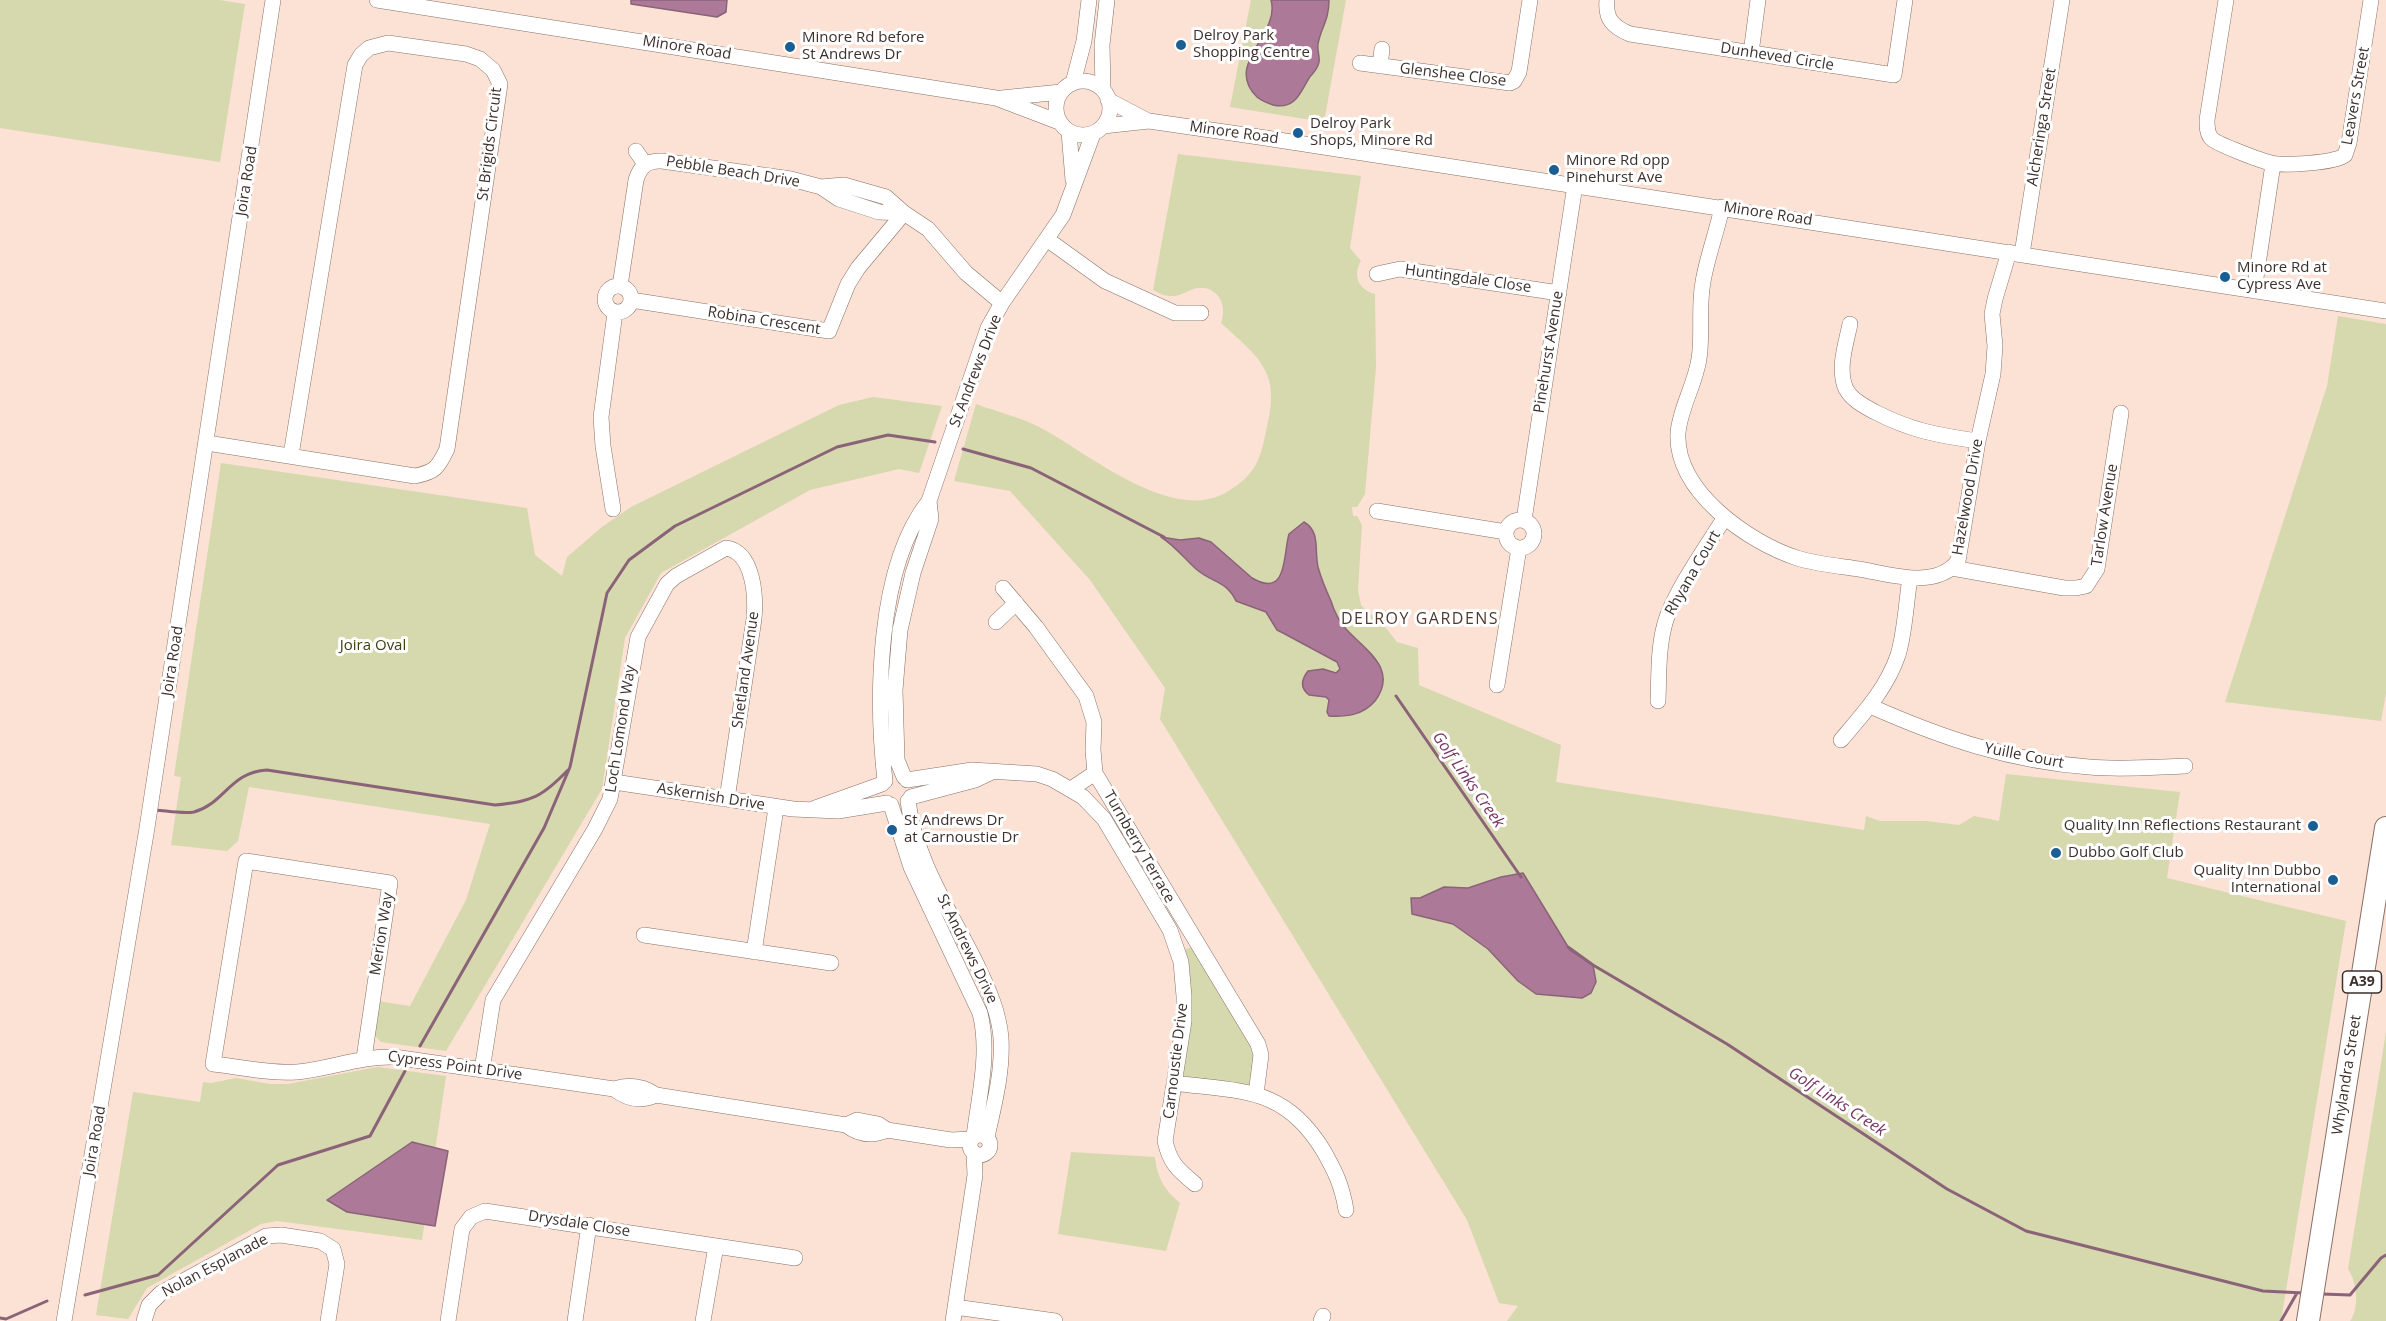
<!DOCTYPE html>
<html>
<head>
<meta charset="utf-8">
<style>
	body { margin:0 }
	canvas { display:block; background:#fce1d5 }
</style>
</head>
<body>
<canvas width="2386" height="1321"></canvas>
<script>
const ctx = document.querySelector('canvas').getContext('2d');
ctx.lineJoin = 'round';
function fill(path, color) { ctx.fillStyle = color; ctx.fill(path, 'evenodd'); }
function strokePath(path, color, width, dash) { ctx.strokeStyle = color; ctx.lineWidth = width; ctx.lineCap = dash ? 'butt' : 'round'; ctx.setLineDash(dash || []); ctx.stroke(path); }
function drawText(font, color, halo, rows, align = 'center') {
  ctx.font = font + ' "Open Sans",sans-serif'; ctx.lineWidth = 6; ctx.setLineDash([]); ctx.textBaseline = 'middle'; ctx.strokeStyle = halo; ctx.fillStyle = color; for (const [text, x, y, turn = 0] of rows) {
    ctx.save(); ctx.translate(x, y); ctx.rotate((+turn || 0) * Math.PI / 180); ctx.textAlign = isNaN(turn) ? turn : align; if (halo) ctx.strokeText(text, 0, 0); ctx.fillText(text, 0, 0); ctx.restore();
  }
}
const green = new Path2D(`
	M0 0H219L245 4 220 162 0 128Z
	M1251 0H1346L1324 122 1230 107Z
	M1178 154 1361 176 1350 248 1361 261C1352 276 1359 290 1375 294L1376 367 1365 494 1357 507H1352L1353 516H1357L1362 525 1358 590 1361 605 1370 614 1378 618 1397 642 1418 648 1419 685 1561 745 1556 782 1864 830 1866 816 1880 821H1926L1959 825 1974 816 1999 821 2006 774 2180 792 2167 878 2346 921 2281 1321H1507L1518 1306 1499 1303 1467 1220 1160 719 1165 688 1090 580 1010 491 954 481 976 404C997 412 1021 417 1041 428 1090 454 1178 530 1233 488 1242 482 1250 475 1255 466 1262 454 1264 440 1267 427 1281 371 1259 358 1221 323 1228 306 1218 286 1198 288 1188 289 1181 297 1171 296 1164 296 1159 293 1153 290Z
	M2338 316 2386 324V693L2381 721 2225 702 2327 386Z
	M873 397 942 406 919 473 899 469 810 490 661 573 625 638 602 789 446 1051 381 1042 375 1036 377 1001 410 1006 466 900 490 824 249 787 238 841 227 851 171 845 181 777 174 776 221 463 527 508 535 555 562 576 567 557 602 527 631 507 839 405Z
	M1196 946 1256 1045 1254 1087 1190 1079 1184 1076 1183 950Z
	M2386 1032V1321H2350C2360 1308 2357 1282 2348 1269Z
	M377 1067 446 1076 422 1240 277 1221 261 1224 147 1288 128 1319 96 1315 133 1092 200 1102 203 1082 211 1083 236 1078 270 1084H288Z
	M1071 1152 1155 1157C1157 1177 1164 1190 1180 1203L1166 1251 1058 1234Z`);
const water = new Path2D(`
	M631 0H727L726 12 717 17 631 4Z
	M1271 0H1329C1329 21 1321 27 1318 44 1317 51 1320 56 1319 62 1318 69 1313 73 1309 78 1300 93 1295 110 1273 105 1267 103 1262 101 1257 97 1223 64 1281 34 1271 0Z
	M1304 522C1321 532 1314 550 1318 567 1321 578 1326 590 1331 601 1334 611 1339 621 1346 629 1365 650 1399 669 1375 701 1363 715 1347 717 1329 716L1327 712 1329 700 1326 697 1309 695C1300 688 1301 680 1308 671L1323 669 1336 673 1340 669 1337 662 1283 633 1277 630 1266 612 1236 601C1226 580 1212 583 1196 569 1184 558 1175 546 1161 537L1180 540 1199 538 1211 542 1252 578C1288 599 1283 555 1289 534Z
	M1523 873 1570 950 1593 965 1596 982 1591 993 1582 998 1536 994 1518 981 1488 949 1453 924 1412 914 1411 898H1420L1444 887 1468 888 1501 877Z
	M412 1142 448 1151 435 1226 347 1212 327 1200Z`);
const stream = new Path2D(`
	M963 449 1031 468 1164 537
	M1396 696 1521 877
	M156 810C168 811 183 814 194 812 224 804 230 772 267 770L495 805C532 802 543 796 568 770
	M1568 947 1593 965 1727 1044 1947 1189 2026 1231 2263 1291 2304 1293
	M420 1046 544 828 570 767 607 593 629 560 675 526 837 447 888 435 935 442
	M2322 1294 2350 1295 2381 1258 2386 1255
	M85 1295 158 1275 278 1165 370 1136 405 1071
	M0 1318 6 1319 47 1301
	M2281 1321 2297 1293`);
const minor = new Path2D(`
	M377 0 996 98 1059 122
	M1607 0C1605 19 1613 27 1630 34L1894 75 1905 0
	M2226 0 2207 120C2207 126 2207 133 2211 138 2216 144 2262 161 2271 163 2284 166 2335 163 2345 155L2349 143 2371 0
	M1751 53 1758 0
	M1360 63 1510 83 1514 81 1519 72 1530 0
	M1380 66 1382 49
	M1056 108a27 27 0 1 1 54 0a27 27 0 1 1-54 0Z
	M1073 83 1084 41 1089 0
	M1103 90 1102 45 1107 0
	M1002 98 1061 92
	M1108 100 1148 121
	M1103 126 1149 121 1259 137 2386 311
	M1069 132 1073 180
	M636 151 645 164
	M821 187 844 185 886 197 904 213 928 229 966 273 1002 303
	M1722 207C1717 232 1707 257 1703 282 1698 308 1703 334 1699 359 1695 385 1680 408 1678 433 1675 491 1748 542 1797 558 1816 564 1839 566 1859 569 1889 574 1936 590 1958 561L1978 441 1993 374 1995 346 1992 314 1995 299 2009 252
	M1048 240 1105 281 1175 313H1201
	M2022 254 2062 0
	M1377 274 1400 269 1559 293
	M605 299a13 13 0 1 1 26 0a13 13 0 1 1-26 0Z
	M620 286 636 180C640 166 648 160 662 161L791 179 821 187 839 199 879 212 904 213
	M2254 291 2273 164
	M631 300 829 331 848 284 858 268 904 213
	M1850 324C1846 344 1837 369 1846 389 1852 400 1864 406 1875 412 1912 431 1937 435 1978 441
	M207 443 415 476C436 472 438 467 447 449L500 84 493 70 480 59 466 54 388 43 369 48 361 55 355 65 291 455
	M613 509 603 446 601 417 615 313
	M1377 511 1506 532
	M1506 534a14 14 0 1 1 28 0a14 14 0 1 1-28 0Z
	M1524 520 1575 185
	M1952 568 2064 588H2076L2086 586 2097 569 2121 413
	M1003 588 1036 627 1086 696 1094 722 1093 750 1095 773 1258 1044 1261 1055 1256 1094
	M996 622 1016 603
	M1497 685 1519 548
	M1658 701C1659 676 1658 651 1664 627 1671 596 1707 546 1725 517
	M1870 706C1942 738 2010 761 2089 767 2121 770 2154 767 2185 766
	M1841 740C1863 714 1887 688 1898 655 1905 632 1906 603 1910 578
	M904 777 897 760 895 690 900 630 913 573 931 519 929 501
	M907 780 972 770 1037 774 1052 779 1083 797 1104 819 1170 930 1181 962 1184 996V1021L1165 1141C1170 1163 1177 1169 1195 1184
	M885 781C876 701 876 567 929 501L988 328 1002 303 1063 215 1093 134
	M614 782 793 809 838 811 887 803
	M1071 789 1095 773
	M911 797 975 780 992 772
	M908 801C915 860 951 912 977 965 988 988 999 1012 1001 1038 1003 1072 994 1105 987 1137
	M891 805 911 867 980 1013C990 1053 979 1096 974 1136
	M815 808 882 784
	M644 935 831 963
	M754 952 776 808
	M364 1058 390 883 246 861 213 1064C241 1067 270 1074 297 1072 330 1069 360 1056 394 1057L614 1089C627 1099 641 1102 656 1095
	M482 1070 493 1000 595 829 610 799 638 637 667 584 676 576 726 548C754 552 756 597 754 619L727 799
	M1174 1083C1241 1092 1284 1086 1323 1150 1335 1171 1342 1185 1346 1210
	M614 1089C629 1084 643 1086 656 1095L846 1125C858 1134 872 1137 887 1130
	M846 1125 857 1120 878 1124 887 1130 951 1140 971 1139
	M970 1145a10 10 0 1 1 20 0a10 10 0 1 1-20 0Z
	M955 1307 1055 1321
	M64 1321 147 828 273 0
	M144 1321 149 1305 161 1293 266 1236 281 1235 320 1241 333 1249 337 1264 328 1321
	M448 1321 462 1229 471 1217 485 1211 795 1258
	M575 1321 589 1225
	M703 1321 716 1246
	M953 1321 975 1175 974 1153
	M1321 1321 1323 1316`);
const highway = new Path2D(`
	M2308 1321 2386 828`);
const markers = [
	[1181,45,6,"#1a5e93"],
	[790,47,6,"#1a5e93"],
	[1298,133,6,"#1a5e93"],
	[1554,170,6,"#1a5e93"],
	[2225,277,6,"#1a5e93"],
	[2313,826,6,"#1a5e93"],
	[892,830,6,"#1a5e93"],
	[2056,853,6,"#1a5e93"],
	[2333,880,6,"#1a5e93"]
];
const shields = [
	[2362,982,39]
];
const shieldNames = [
	["A39",2362,982]
];
const poiNames = [
	["Delroy Park",1193,36],
	["Shopping Centre",1193,53],
	["Minore Rd before",802,38],
	["St Andrews Dr",802,55],
	["Delroy Park",1310,124],
	["Shops, Minore Rd",1310,141],
	["Minore Rd opp",1566,161],
	["Pinehurst Ave",1566,178],
	["Minore Rd at",2237,268],
	["Cypress Ave",2237,285],
	["St Andrews Dr",904,821],
	["at Carnoustie Dr",904,838],
	["Quality Inn Reflections Restaurant",2301,826,"right"],
	["Dubbo Golf Club",2068,853],
	["Quality Inn Dubbo",2321,871,"right"],
	["International",2321,888,"right"]
];
const streetNames = [
	["Minore Road",687,48,9],
	["Dunheved Circle",1777,57,9],
	["Glenshee Close",1453,75,7],
	["Leavers Street",2356,96,-80],
	["Alcheringa Street",2042,127,-81],
	["Minore Road",1234,133,8],
	["St Brigids Circuit",490,144,-83],
	["Pebble Beach Drive",733,172,9],
	["Joira Road",247,181,-81],
	["Minore Road",1768,214,9],
	["Huntingdale Close",1468,279,8],
	["Robina Crescent",764,321,9],
	["Pinehurst Avenue",1549,352,-81],
	["St Andrews Drive",976,371,-69],
	["Hazelwood Drive",1968,497,-80],
	["Tarlow Avenue",2105,515,-81],
	["Rhyana Court",1693,573,-60],
	["Joira Road",173,661,-81],
	["Shetland Avenue",746,670,-82],
	["Loch Lomond Way",621,729,-81],
	["Yuille Court",2024,756,11],
	["Askernish Drive",711,797,9],
	["Turnberry Terrace",1139,847,60],
	["Merion Way",382,934,-81],
	["St Andrews Drive",967,949,64],
	["Carnoustie Drive",1176,1061,-83],
	["Cypress Point Drive",455,1066,8],
	["Whylandra Street",2347,1075,-81],
	["Joira Road",95,1141,-80],
	["Drysdale Close",579,1224,9],
	["Nolan Esplanade",215,1266,-28]
];
const parkNames = [
	["Joira Oval",373,646]
];
const neighbourhoodNames = [
	["DELROY GARDENS",1420,619]
];
const waterNames = [
	["Golf Links Creek",1468,780,55],
	["Golf Links Creek",1837,1102,33]
];
fill(green, '#d6d8ae');
fill(water, '#ad7998');
strokePath(water, '#8b6378', 1.5);
strokePath(stream, '#8b6378', 3);
strokePath(minor, '#887166', 16);
strokePath(highway, '#887166', 24);
strokePath(minor, '#fff', 15);
strokePath(highway, '#fff', 22);
for (const [x, y, r, color] of markers) { const dot = new Path2D(); dot.arc(x, y, r, 0, 2 * Math.PI); ctx.fillStyle = color; ctx.fill(dot); strokePath(dot, '#fff', 2); }
for (const [x, y, w] of shields) { const box = new Path2D(); box.roundRect(x - w / 2, y - 11, w, 22, 4.5); ctx.fillStyle = '#fff'; ctx.fill(box); strokePath(box, '#3c312d', 1.5); }
drawText('bold 14px', '#3c312d', null, shieldNames);
drawText('15px', '#3c312d', '#fff', poiNames, 'left');
drawText('15px', '#3c312d', '#fff', streetNames);
drawText('15px', '#3f3f13', '#fff', parkNames);
ctx.letterSpacing = '1.5px';
drawText('16px', '#4f3a31', '#fff', neighbourhoodNames);
ctx.letterSpacing = '0px';
drawText('italic 16px', '#783662', '#fff', waterNames);
</script>
</body>
</html>
